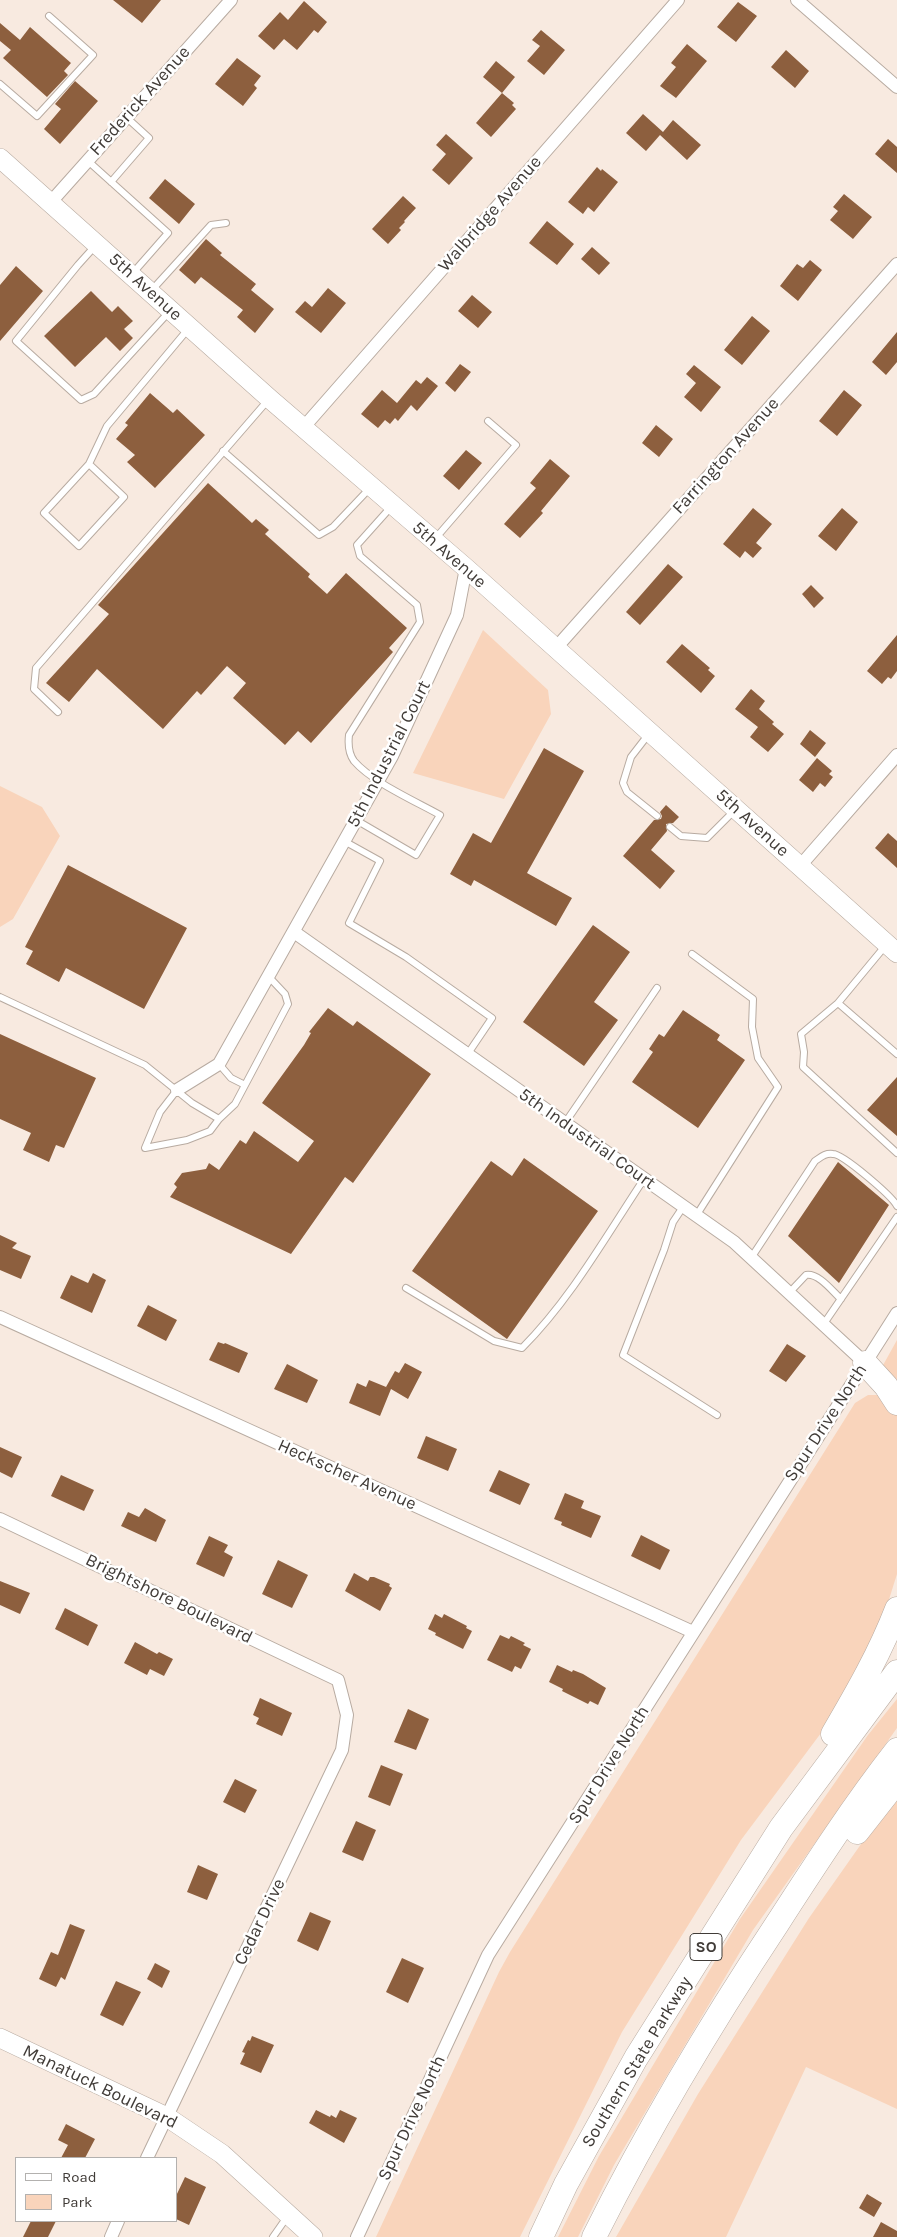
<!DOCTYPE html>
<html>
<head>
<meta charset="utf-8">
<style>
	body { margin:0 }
	#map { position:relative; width:897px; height:2237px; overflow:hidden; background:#f8eae0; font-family:Karla,sans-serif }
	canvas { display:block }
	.legend { position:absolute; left:15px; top:2157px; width:162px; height:65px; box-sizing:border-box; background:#fff; border:1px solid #b3b1af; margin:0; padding:6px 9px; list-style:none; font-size:15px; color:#413c38 }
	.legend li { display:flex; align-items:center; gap:10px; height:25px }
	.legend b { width:25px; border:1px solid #b3b1af }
</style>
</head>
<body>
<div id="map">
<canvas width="897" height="2237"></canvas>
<ul class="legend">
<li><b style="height:6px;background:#fff"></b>Road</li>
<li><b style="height:14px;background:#f9d4bb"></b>Park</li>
</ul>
</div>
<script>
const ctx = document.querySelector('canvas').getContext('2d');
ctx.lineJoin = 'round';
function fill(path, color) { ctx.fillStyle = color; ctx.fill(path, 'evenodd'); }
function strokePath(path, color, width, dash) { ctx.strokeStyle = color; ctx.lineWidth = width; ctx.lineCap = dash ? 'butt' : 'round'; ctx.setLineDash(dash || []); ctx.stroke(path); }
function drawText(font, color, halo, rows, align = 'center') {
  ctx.font = font + ' Karla,sans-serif'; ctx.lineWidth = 5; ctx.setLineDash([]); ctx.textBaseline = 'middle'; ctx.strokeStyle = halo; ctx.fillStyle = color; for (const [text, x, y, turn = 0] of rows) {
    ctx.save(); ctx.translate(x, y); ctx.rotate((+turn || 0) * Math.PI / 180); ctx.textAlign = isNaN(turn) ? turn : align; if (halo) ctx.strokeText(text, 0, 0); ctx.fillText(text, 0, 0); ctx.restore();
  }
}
const green = new Path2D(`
	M483 630 548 690 551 714 504 799 413 773Z
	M0 786 42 807 60 836 13 919 0 927Z
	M897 1340V1392L882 1367Z
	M868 1395H883L897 1411V1574L880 1628 830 1721 741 1840 622 2032 520 2237H376L499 1972 510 1952 855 1403Z
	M897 1699V1728L753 1930 614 2165 578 2237H558L599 2156 740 1919 868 1735Z
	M897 1793V2109L806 2067 726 2237H616L698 2094 809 1918Z`);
const building = new Path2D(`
	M113 0H161L142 23Z
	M304 1 327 22 318 33 314 30 297 50 284 39 274 50 258 36 280 12 288 20Z
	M738 2 757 16 736 42 717 27Z
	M0 23 20 40 30 27 71 63 64 71 68 75 47 97 3 58 11 50 0 41Z
	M541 30 565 50 544 75 527 61 540 46 532 40Z
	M687 44 707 61 676 98 660 86 676 67 671 63Z
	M786 50 809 71 795 88 771 67Z
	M237 58 261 76 254 85 257 88 243 106 215 84Z
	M496 61 515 77 502 93 483 77Z
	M75 81 98 101 60 144 44 129 61 109 55 104Z
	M502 93 514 103 512 105 516 109 491 137 476 123Z
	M643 114 663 132 673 120 701 145 687 160 660 135 646 151 626 133Z
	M446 134 473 158 449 185 432 170 446 154 436 145Z
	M888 139 897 147V173L875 154Z
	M597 167 601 171 602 169 618 182 594 212 588 207 583 214 568 202Z
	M165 179 195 204 179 224 149 198Z
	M844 194 872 217 853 239 830 220 838 211 833 207Z
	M403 196 416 208 404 221 405 222 399 228 401 230 388 244 372 229Z
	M547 221 574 244 557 265 529 243Z
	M206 239 222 253 220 255 256 284 251 290 274 309 255 333 237 317 243 310 201 277 195 284 179 270Z
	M592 247 610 263 599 275 581 259Z
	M810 260 822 270 798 301 780 286 797 264 803 268Z
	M16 266 43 291 0 341V285Z
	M328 288 346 303 321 333 295 312 305 301 312 307Z
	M91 291 112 312 118 306 133 321 124 329 133 338 120 351 106 337 75 367 44 336Z
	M472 295 492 312 478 328 458 311Z
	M752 316 770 331 742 365 724 350Z
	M897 332V362L886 375 872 362Z
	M460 364 471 372 455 392 445 383Z
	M694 365 721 387 701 412 684 397 696 383 686 374Z
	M427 377 438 386 417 411 411 405 398 421 395 418 390 424 385 420 378 428 361 414 382 390 397 403 416 380 421 384Z
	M844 390 862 405 837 436 819 421Z
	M150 393 173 413 177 409 205 435 155 488 127 462 135 455 116 439 128 425 125 423Z
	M656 425 673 439 659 457 642 443Z
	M466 450 482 463 459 490 443 476Z
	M550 459 570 476 541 511 543 513 520 538 504 524 536 488 530 483Z
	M208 483 252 523 256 519 269 530 265 534 310 574 308 577 327 594 346 573 407 628 389 648 393 652 311 743 298 731 285 745 233 698 246 683 227 666 201 695 197 691 163 729 97 669 69 702 46 683 109 614 98 605Z
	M753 508 772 524 756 543 762 548 753 558 745 551 740 558 723 544Z
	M842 508 858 522 836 551 818 536Z
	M668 564 683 577 640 625 626 612Z
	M811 585 824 598 814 608 802 594Z
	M897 635V671L891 679 888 677 882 684 867 671Z
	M682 644 710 668 708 670 715 676 701 693 666 662Z
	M751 689 765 701 759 709 774 722 772 724 784 734 768 752 750 737 758 727 735 709Z
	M810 730 826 743 815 757 800 744Z
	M544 748 584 771 527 873 572 898 556 926 474 880 471 886 450 874 473 833 491 843Z
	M817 758 832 771 829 774 833 777 825 787 820 783 813 792 799 780Z
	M666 805 679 817 673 823 666 824 667 831 651 850 675 871 660 889 623 856 654 820 661 819 662 816 660 812Z
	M888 833 897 841V868L875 848Z
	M68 865 187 928 144 1009 66 968 59 982 26 964 33 951 25 947Z
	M593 925 630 952 594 1002 618 1020 584 1066 523 1022Z
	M328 1008 353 1026 357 1021 431 1074 353 1183 345 1177 291 1254 170 1197 177 1187 174 1184 182 1173 206 1169 209 1163 219 1170 240 1140 246 1144 254 1131 298 1162 314 1141 262 1103 304 1045 311 1033 309 1032Z
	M683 1010 720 1035 717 1040 745 1060 698 1128 632 1082 653 1052 649 1049 659 1034 664 1037Z
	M0 1034 96 1078 64 1148 56 1145 49 1162 23 1150 31 1133 0 1119Z
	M897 1077V1136L867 1110Z
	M524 1158 598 1211 507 1339 412 1271 491 1161 512 1176Z
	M838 1162 889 1205 839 1283 788 1236Z
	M0 1235 17 1243 12 1248 31 1256 21 1279 0 1270Z
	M93 1273 106 1280 92 1313 60 1298 71 1275 88 1283Z
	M148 1305 177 1320 166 1341 137 1326Z
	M218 1342 224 1344 225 1343 248 1353 239 1373 209 1360Z
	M787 1344 806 1356 786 1382 769 1371Z
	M405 1363 422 1372 408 1399 391 1389 380 1416 349 1403 357 1383 366 1387 369 1380 391 1389 386 1387 395 1371 399 1373Z
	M287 1364 318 1380 307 1403 274 1389Z
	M426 1436 457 1449 448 1471 417 1458Z
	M0 1447 22 1457 12 1478 0 1472Z
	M499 1470 530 1484 520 1505 489 1491Z
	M61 1475 94 1490 84 1511 51 1496Z
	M565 1493 584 1501 581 1508 601 1516 591 1538 561 1525 562 1522 554 1519Z
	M145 1508 166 1520 156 1542 121 1526 128 1512 139 1517Z
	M641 1535 670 1550 660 1570 631 1556Z
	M209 1536 228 1545 224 1552 233 1557 224 1577 196 1564Z
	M278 1560 308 1575 292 1608 262 1594Z
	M354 1573 368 1581 370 1577H374L390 1584 389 1586 392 1588 380 1611 345 1591Z
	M0 1581 30 1593 20 1614 0 1605Z
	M65 1608 98 1625 88 1646 55 1629Z
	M435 1614 442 1618 444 1614 467 1626 466 1628 472 1631 463 1649 435 1635 436 1633 428 1629Z
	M500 1635 509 1639 511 1636 525 1643 523 1645 531 1649 521 1669 515 1666 512 1672 487 1660Z
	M135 1642 157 1654 159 1652 173 1659 164 1676 150 1669 147 1675 124 1663Z
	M557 1665 572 1672 573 1670 583 1674 606 1688 598 1705 590 1701 588 1704 562 1691 563 1689 549 1682Z
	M260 1698 292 1713 282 1736 256 1724 259 1718 253 1715Z
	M408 1709 429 1719 416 1750 394 1742Z
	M381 1765 403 1774 390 1806 368 1797Z
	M235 1779 257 1790 245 1813 223 1802Z
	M356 1821 376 1830 363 1861 342 1852Z
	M198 1865 218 1874 207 1900 187 1892Z
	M310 1912 331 1921 318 1951 297 1941Z
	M70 1924 85 1930 65 1980 61 1977 56 1987 39 1979 51 1952 58 1955Z
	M402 1958 424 1968 408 2003 386 1992Z
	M155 1963 170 1971 162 1988 147 1979Z
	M116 1981 141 1992 123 2026 100 2015Z
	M252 2036 274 2045 261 2073 240 2064 245 2053 242 2052 248 2040 250 2041Z
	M316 2110 330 2117 331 2115 336 2118 340 2110 357 2118 344 2143 309 2123Z
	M66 2124 95 2139 85 2158H61L68 2145 58 2140Z
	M185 2177 206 2187 189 2225 176 2219V2196Z
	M867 2194 882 2203 874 2217 859 2208Z
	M31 2221H56L48 2237H23Z
	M881 2222 897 2231V2237H873Z`);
const lane = new Path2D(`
	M0 84 37 116 93 55 49 16
	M88 161 168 233 132 274
	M111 182 149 138 126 117
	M96 245 78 265 16 341 81 400 94 394 169 312
	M151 291 211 225 226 223
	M223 451 319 535 333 527 370 488
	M89 464 124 497 79 546 44 513 89 464 107 426 189 328
	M434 540 516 445 488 421
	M58 712 34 689 36 668 269 399
	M648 735 631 757 623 783 627 792 657 816
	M356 820 416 855 440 815C415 801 372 782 354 761 348 753 348 744 349 735L420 622 417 605 360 556 357 545 391 507
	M670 827 681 836 707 838 735 810
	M344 841 380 861 349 923 406 957 492 1018 467 1055
	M886 945 838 1003 897 1054
	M692 954 753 999 752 1027 758 1058 778 1087 696 1216
	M0 997 145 1065 192 1103 219 1119 210 1131 187 1140 145 1148 160 1112 177 1090
	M838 1003 801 1034 804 1052 803 1067 897 1153
	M219 1064 231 1078 245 1085
	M219 1119 235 1104 288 1004 285 994 269 977
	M565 1123 657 988
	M683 1207 673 1222 664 1250 623 1355 717 1415
	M751 1258 815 1161C821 1157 825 1153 833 1154 843 1154 892 1196 897 1206
	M406 1288 494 1341 522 1348C571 1299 606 1236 644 1179
	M789 1293 806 1275C819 1273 832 1291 841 1299
	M823 1325 897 1217
	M273 2237 287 2217`);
const street = new Path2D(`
	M797 0 897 87
	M50 203 231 0
	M303 428 678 0
	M555 649 897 264
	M800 866 897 755
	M294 932 734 1242 865 1363
	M177 1090 219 1064 392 756 457 615 466 568
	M0 1317 693 1632
	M0 1519 338 1680 347 1715 342 1750 147 2158
	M111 2237 118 2221
	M357 2237 488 1955 897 1313`);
const secondary = new Path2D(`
	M0 158 270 399 466 568 897 953
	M0 2038 167 2117 222 2154 313 2237`);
const highway = new Path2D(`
	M865 1363 886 1386 897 1403
	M833 1734C857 1693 880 1653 897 1609
	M857 1832 897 1781
	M541 2237 566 2184 636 2058 709 1942 781 1828 897 1672
	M594 2237C648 2129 710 2025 777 1924 815 1865 854 1805 897 1750`);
const shields = [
	[706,1947,32]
];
const shieldNames = [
	["SO",706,1947]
];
const streetNames = [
	["Frederick Avenue",140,101,-48],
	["Walbridge Avenue",490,214,-49],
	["5th Avenue",145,287,42],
	["Farrington Avenue",726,456,-48],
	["5th Avenue",449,555,41],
	["5th Industrial Court",389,754,-63],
	["5th Avenue",752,823,42],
	["5th Industrial Court",587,1139,35],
	["Spur Drive North",826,1423,-57],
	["Heckscher Avenue",347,1475,24],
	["Brightshore Boulevard",169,1599,26],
	["Spur Drive North",609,1765,-58],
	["Cedar Drive",260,1922,-64],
	["Southern State Parkway",637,2062,-59],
	["Manatuck Boulevard",100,2087,26],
	["Spur Drive North",412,2118,-65]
];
fill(green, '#f9d4bb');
fill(building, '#8d5f3e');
strokePath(lane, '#b8aba1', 8);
strokePath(street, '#b8aba1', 14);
strokePath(secondary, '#b8aba1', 20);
strokePath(highway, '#b8aba1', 25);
strokePath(lane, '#fff', 6);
strokePath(street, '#fff', 12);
strokePath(secondary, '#fff', 19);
strokePath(highway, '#fff', 24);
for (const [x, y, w] of shields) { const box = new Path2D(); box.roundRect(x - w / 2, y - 13.5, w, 27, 4); ctx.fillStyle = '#fff'; ctx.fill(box); strokePath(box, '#413c38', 1); }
drawText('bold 16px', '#413c38', null, shieldNames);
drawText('18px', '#413c38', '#fff', streetNames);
</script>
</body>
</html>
